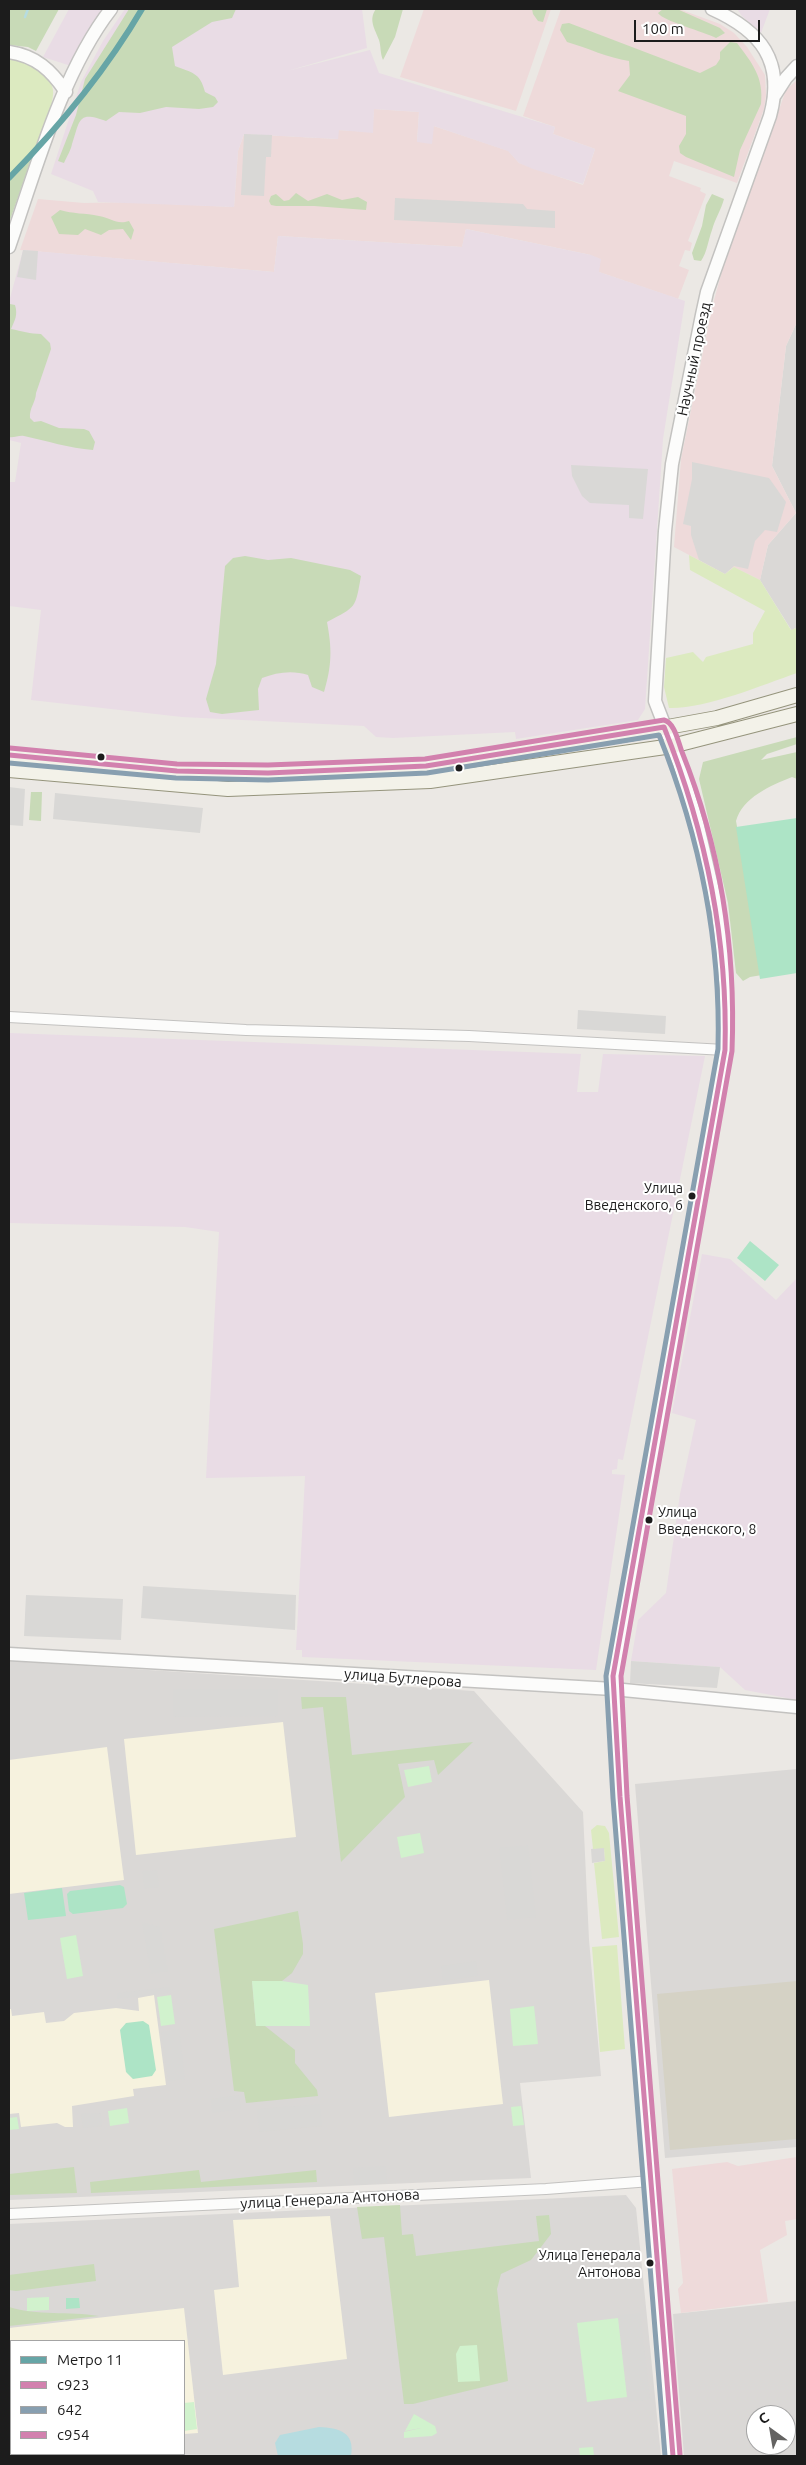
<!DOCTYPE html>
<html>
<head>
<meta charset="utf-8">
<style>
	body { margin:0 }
	#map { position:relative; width:806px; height:2465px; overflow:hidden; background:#ebe8e4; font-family:Ubuntu,sans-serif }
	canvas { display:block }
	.frame { position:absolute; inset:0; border:10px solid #1c1c1c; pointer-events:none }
	.legend { position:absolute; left:10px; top:2340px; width:175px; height:115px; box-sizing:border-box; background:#fff; border:1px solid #a4a4a4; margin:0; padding:6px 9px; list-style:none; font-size:15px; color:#1c1c1c }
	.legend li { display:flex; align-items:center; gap:10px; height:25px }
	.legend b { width:25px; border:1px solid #a4a4a4 }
	.north { position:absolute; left:746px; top:2405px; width:50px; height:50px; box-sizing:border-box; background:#fff; border:1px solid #a4a4a4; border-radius:50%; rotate:328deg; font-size:14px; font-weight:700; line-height:20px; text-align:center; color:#1c1c1c }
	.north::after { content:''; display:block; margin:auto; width:18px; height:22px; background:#646362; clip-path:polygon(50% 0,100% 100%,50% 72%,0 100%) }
	.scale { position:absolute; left:634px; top:20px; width:126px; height:22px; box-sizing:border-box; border:2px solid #1c1c1c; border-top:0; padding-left:6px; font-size:15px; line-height:18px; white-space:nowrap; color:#1c1c1c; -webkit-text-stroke:4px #fff; paint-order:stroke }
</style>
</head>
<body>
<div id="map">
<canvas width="806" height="2465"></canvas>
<div class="frame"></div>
<ul class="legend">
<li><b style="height:6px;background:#66a5a6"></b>Метро 11</li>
<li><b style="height:6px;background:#d281ae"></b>с923</li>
<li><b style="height:6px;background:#889fb0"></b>642</li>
<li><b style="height:6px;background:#d281ae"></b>с954</li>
</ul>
<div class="north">С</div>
<div class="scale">100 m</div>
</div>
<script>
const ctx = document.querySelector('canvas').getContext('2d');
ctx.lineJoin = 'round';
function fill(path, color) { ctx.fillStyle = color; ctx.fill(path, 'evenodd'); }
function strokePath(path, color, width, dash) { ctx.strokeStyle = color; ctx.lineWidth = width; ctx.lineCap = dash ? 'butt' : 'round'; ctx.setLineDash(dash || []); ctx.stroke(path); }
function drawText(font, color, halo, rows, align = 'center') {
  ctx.font = font + ' Ubuntu,sans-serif'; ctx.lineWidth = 4; ctx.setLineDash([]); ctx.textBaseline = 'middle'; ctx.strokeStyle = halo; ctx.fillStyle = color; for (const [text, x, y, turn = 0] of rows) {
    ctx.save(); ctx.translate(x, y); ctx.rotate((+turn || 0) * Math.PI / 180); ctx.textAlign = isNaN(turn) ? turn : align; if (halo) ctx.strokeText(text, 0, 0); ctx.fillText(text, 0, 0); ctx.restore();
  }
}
const residential = new Path2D(`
	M797 322V631L795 628 792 631 760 580 768 545 796 513 772 466 786 346Z
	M9 1661 474 1691 583 1812 589 1940 601 2076 520 2083 531 2178 9 2200Z
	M797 1769V2147L665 2158 635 1784Z
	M626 2195 636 2208 661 2456H9V2224ZM11 2341H184V2454H11Z
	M797 2301V2456H684L673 2314ZM756 2415H786V2445H756Z`);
const commercial = new Path2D(`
	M424 9H551L516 111 400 77Z
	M561 9H679L720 24 734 33 747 47 765 75 766 95 764 109 737 183 674 161 669 176 701 188 700 191 706 194 688 241 692 243 690 251 685 250 679 266 689 270 678 299 599 272 591 255 466 229 462 247 278 236 274 272 20 250 38 199 84 203 131 202 234 207 238 151 244 134 338 139V130L372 132 374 109 419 112 417 142 434 126 509 151 519 163 583 185 595 149 553 134 555 127 523 116Z
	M797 80V322L786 346 772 466 796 513 768 545 760 580 734 567 725 574 674 547 681 459 712 308 723 267 786 90Z
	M797 2157V2219L785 2221 787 2235 760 2250 768 2302 681 2313 678 2289 683 2283 672 2169 727 2162 738 2166Z`);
const industrial = new Path2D(`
	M69 9H104L80 44 71 66 43 57Z
	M125 9H362L367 48 287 71 370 50 379 73 555 127 553 134 595 149 583 184 533 169 519 163 508 151 434 126 432 144 417 142 419 112 374 109 373 133 339 130 338 139 244 134 238 151 234 207 98 202 93 191 51 174 81 82 103 41Z
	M737 9H770L761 33 742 16Z
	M466 229 591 255 601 259 599 272 685 301 663 439 645 709 638 720 516 739 515 732 393 738 376 737 364 726 182 717 31 700 41 610 9 606V482H15L21 443 9 440V302L23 250 274 272 278 236 462 247Z
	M9 1033 581 1054 577 1092H598L603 1054 705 1056 623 1460 618 1459 617 1469 612 1470V1474L625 1475 596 1670 302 1657V1650H296L305 1476 206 1478 219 1232 185 1227 9 1223Z
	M702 1254 730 1259 776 1300 797 1278V1700L745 1690 720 1667 631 1661 638 1620 666 1593 680 1494 696 1420 672 1413Z`);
const education = new Path2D(`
	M283 1722 296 1837 136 1855 124 1739Z
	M107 1747 124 1880 9 1894V1760Z
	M489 1980 503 2104 389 2117 375 1993Z
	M154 1995 166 2085 133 2089 134 2096 72 2106 73 2127H65L57 2123 21 2127 19 2113 9 2114V2009H11L12 2016 44 2012 46 2023 64 2021 74 2013 116 2008 139 2011 138 1998Z
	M330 2216 347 2359 223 2375 214 2290 239 2287 233 2220Z
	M184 2308 198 2433 184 2434V2341H11V2454H14H9V2328Z`);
const religious = new Path2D(`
	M244 134 272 135 271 157H266L264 196 241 195Z
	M395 198 523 204 527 209 555 211V228L394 220Z
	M23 250 38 251 36 280 17 277Z
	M692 462 769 478 786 502 777 532 765 530 755 541 748 569 734 566 725 574 699 560 691 535V526L683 524 692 479Z
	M571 465 648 469 643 519 629 518V505L590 503 582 496 572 476Z
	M9 787 25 789 23 826 9 825Z
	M55 793 203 808 200 833 53 819Z
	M578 1010 666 1016 665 1034 577 1029Z
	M143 1586 296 1595 295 1630 141 1618Z
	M26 1595 123 1599 121 1640 24 1636Z
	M631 1661 720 1667 717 1688 630 1683Z
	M173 1689H278V1716L173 1717Z
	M528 1845 536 1917 507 1920 499 1848Z
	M604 1847 605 1861 592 1863 591 1849Z
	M157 1870 159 1887 144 1889 142 1871Z
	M142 1922 160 1927 168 1971 151 1974Z
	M476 1961 478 1976 443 1981 441 1966Z
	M170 1987 171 1993 117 1999V1993Z
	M179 2029 185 2079 168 2081 161 2032Z
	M239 2095 241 2109 212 2113 211 2099Z
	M320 2104 322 2126 259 2132 257 2109Z
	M100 2113 102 2126 83 2128 81 2114Z
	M386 2166 387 2183 354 2185 353 2168Z
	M640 2313 650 2399 628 2402 618 2315Z`);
const construction = new Path2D(`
	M797 1981V2139L670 2150 657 1994Z`);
const grass = new Path2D(`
	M9 60C26 60 50 70 53 90 55 102 39 144 33 155 28 163 16 169 9 174Z
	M689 555 725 574 734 567 760 580 791 630 796 628 797 631V673C762 685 706 709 669 708L664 687 666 658 693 652 703 662 706 657 753 644V633L765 611 690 570Z
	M597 1825 605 1826 609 1833 619 1937 602 1939 594 1863 605 1861 604 1848 593 1849 591 1830Z
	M617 1945 625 2049 600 2052 592 1947Z`);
const forest = new Path2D(`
	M9 9H59L36 51 28 47 9 45Z
	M129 9H236L232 18 212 22 172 47 175 66C192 73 200 72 205 92L215 97 218 102 213 107 199 109 166 107 140 113 119 112 106 121C77 110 80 121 72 144 71 150 67 156 64 163L58 161 76 115 85 79Z
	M376 9H403L395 37 383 60C380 53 381 46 379 40 375 29 368 20 376 9Z
	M532 9H547L543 22 538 21 533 14Z
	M663 9H677L720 28 725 33 716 38C705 32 663 21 658 13Z
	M569 23 700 73 716 65 720 59V52L730 42 737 43C752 63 764 77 761 104L740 150 734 177 686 157 680 153 679 146 686 134V116L618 91 630 75 629 61C608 58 588 48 567 42L560 30 562 24Z
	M32 157 9 223V174Z
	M296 193 308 201 327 194 342 200 358 197 367 202 366 210 314 206H276L271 205 269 201 271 196 276 194 284 201 289 200Z
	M712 194 724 199C721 210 715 219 712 230 708 241 707 252 701 261L694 260 692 253 702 226 706 205Z
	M60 210C73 214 85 213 99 216 112 218 116 225 129 221L134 230 131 240 123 229 109 230 101 235 85 229 78 235 59 234 51 217Z
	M10 304 15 305C18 315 15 320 11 329 22 331 30 334 41 334L50 343 51 349 36 393C36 402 29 408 30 418L34 422 41 421 59 428 84 429 89 431 95 442 93 450C69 448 47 441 24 436 19 435 14 438 9 437Z
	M245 556 268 560 291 558 350 570 361 576C355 609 357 606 327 622 332 649 332 665 324 692L312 687 308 675C293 670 277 672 262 678L258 689 259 710 222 714 210 712 206 699 216 664 225 566 233 558Z
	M797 737V744L767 754 761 760 797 752V779L792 777C770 786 743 797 736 821L758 942 762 975 750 977 743 981 736 973 728 903 699 779 703 762Z
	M31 792H42L41 821 29 820Z
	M301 1697H346L352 1755 473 1742 438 1775 434 1760 398 1764 405 1797 341 1862 323 1707 302 1709Z
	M298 1911 303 1944V1954L292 1973 282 1981H252L256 2026H265L295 2050V2063L317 2090 318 2096 246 2103 244 2092 234 2091 214 1929Z
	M74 2167 77 2193 9 2195V2174Z
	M199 2170 201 2182 316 2170 317 2182 91 2193 90 2182Z
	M400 2205 402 2235 413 2234 416 2256 539 2241 536 2216 549 2215 551 2234 531 2260 501 2274 497 2289 508 2381 413 2404H404L384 2237 362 2239 357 2207Z
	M94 2264 96 2281 16 2291 9 2290V2275Z
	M9 2307C38 2316 68 2311 99 2316L9 2326Z`);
const park = new Path2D(`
	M429 1766 432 1782 408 1787 404 1770Z
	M420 1833 424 1853 401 1858 397 1837Z
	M76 1935 83 1976 67 1979 60 1938Z
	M252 1981H282L308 1985 310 2026H256Z
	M171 1995 175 2024 161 2026 157 1997Z
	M534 2006 538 2044 513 2046 510 2009Z
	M521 2106 524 2125 513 2126 511 2107Z
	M127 2108 129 2123 110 2126 108 2111Z
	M17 2117 19 2129 9 2130V2118Z
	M49 2297V2310L27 2311V2298Z
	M618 2318 627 2397 587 2402 577 2323Z
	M477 2345 480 2381 458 2382 456 2354 460 2346Z
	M194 2402 197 2429 184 2431V2403Z
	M414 2414 435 2426 437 2433 432 2436 404 2438V2432L421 2428 405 2431Z
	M593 2447 594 2456H580L579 2448Z`);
const pitch = new Path2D(`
	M797 818V973L760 979 736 827Z
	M750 1241 779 1265 765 1281 737 1258Z
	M120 1885 124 1887 127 1904 123 1908 73 1914 69 1911 67 1894 70 1891Z
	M62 1888 66 1916 28 1920 24 1893Z
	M143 2021 149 2025 156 2070 152 2076 133 2079 126 2072 120 2030 126 2023Z
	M66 2298H79L80 2308 66 2309Z`);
const water = new Path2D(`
	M319 2427C339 2428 355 2432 351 2456H278L275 2443 280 2435Z`);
const stream = new Path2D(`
	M25 17 28 9`);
const minor = new Path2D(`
	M9 1017 246 1030 469 1036 725 1050
	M9 2214 546 2189 651 2181`);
const tertiary = new Path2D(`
	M9 52C36 56 51 70 66 92
	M775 95 786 78 797 66
	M9 247C35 172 62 72 111 9
	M9 1654 613 1689 797 1707
	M673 2456 620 1797 613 1676 725 1050 726 990 718 912 697 822 679 763 655 701 665 531 672 464 702 315 707 292 770 116C785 61 761 31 712 9`);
const secondary = new Path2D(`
	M9 755 177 771 268 773 426 766 640 732 717 718 797 695
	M9 770 228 789 430 781 672 746 797 714`);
const bus1 = new Path2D(`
	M9 755 177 771 268 773 426 766 664 727C706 832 728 937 725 1050L613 1676 620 1797 673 2456`);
const bus2 = new Path2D(`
	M9 763 176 778 268 780 427 773 659 735C700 837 721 940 718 1049L606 1676 613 1798 665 2456`);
const bus3 = new Path2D(`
	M10 748 177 764 268 765 425 759 664 720C675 723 678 742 682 752 720 847 736 949 732 1051L621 1676 627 1796 680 2455`);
const metro1 = new Path2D(`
	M9 178C60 126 105 72 142 9`);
const markers = [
	[101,757,4.5,"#1c1c1c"],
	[459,768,4.5,"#1c1c1c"],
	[692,1196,4.5,"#1c1c1c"],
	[649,1520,4.5,"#1c1c1c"],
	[650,2263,4.5,"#1c1c1c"]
];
const busNames = [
	["Улица",683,1188],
	["Введенского, 6",683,1205],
	["Улица",658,1512,"left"],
	["Введенского, 8",658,1529,"left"],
	["Улица Генерала",641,2255],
	["Антонова",641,2272]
];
const streetNames = [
	["Научный проезд",694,359,-78],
	["улица Бутлерова",403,1678,4],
	["улица Генерала Антонова",330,2199,-3]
];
fill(residential, '#dad8d6');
fill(commercial, '#eedada');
fill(industrial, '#e9dce5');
fill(education, '#f6f2de');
fill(religious, '#d9d8d6');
fill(construction, '#d5d2c5');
fill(grass, '#dceac0');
fill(forest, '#c8dab7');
fill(park, '#d1f2cd');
fill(pitch, '#ade4c6');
fill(water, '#b6dce0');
strokePath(stream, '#b6dce0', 2.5);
strokePath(minor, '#c3c2c0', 12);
strokePath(tertiary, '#c3c2c0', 15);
strokePath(secondary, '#95947c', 16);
strokePath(minor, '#fcfcfb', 10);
strokePath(tertiary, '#fcfcfb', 12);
strokePath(secondary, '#f3f2e9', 14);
strokePath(bus1, '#d281ae', 5);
strokePath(bus2, '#889fb0', 5);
strokePath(bus3, '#d281ae', 5);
strokePath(metro1, '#66a5a6', 6);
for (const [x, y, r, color] of markers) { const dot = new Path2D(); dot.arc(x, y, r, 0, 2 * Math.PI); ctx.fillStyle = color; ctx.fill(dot); strokePath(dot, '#fff', 2); }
drawText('14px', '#1c1c1c', '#fff', busNames, 'right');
drawText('15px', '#1c1c1c', '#fff', streetNames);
</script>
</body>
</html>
